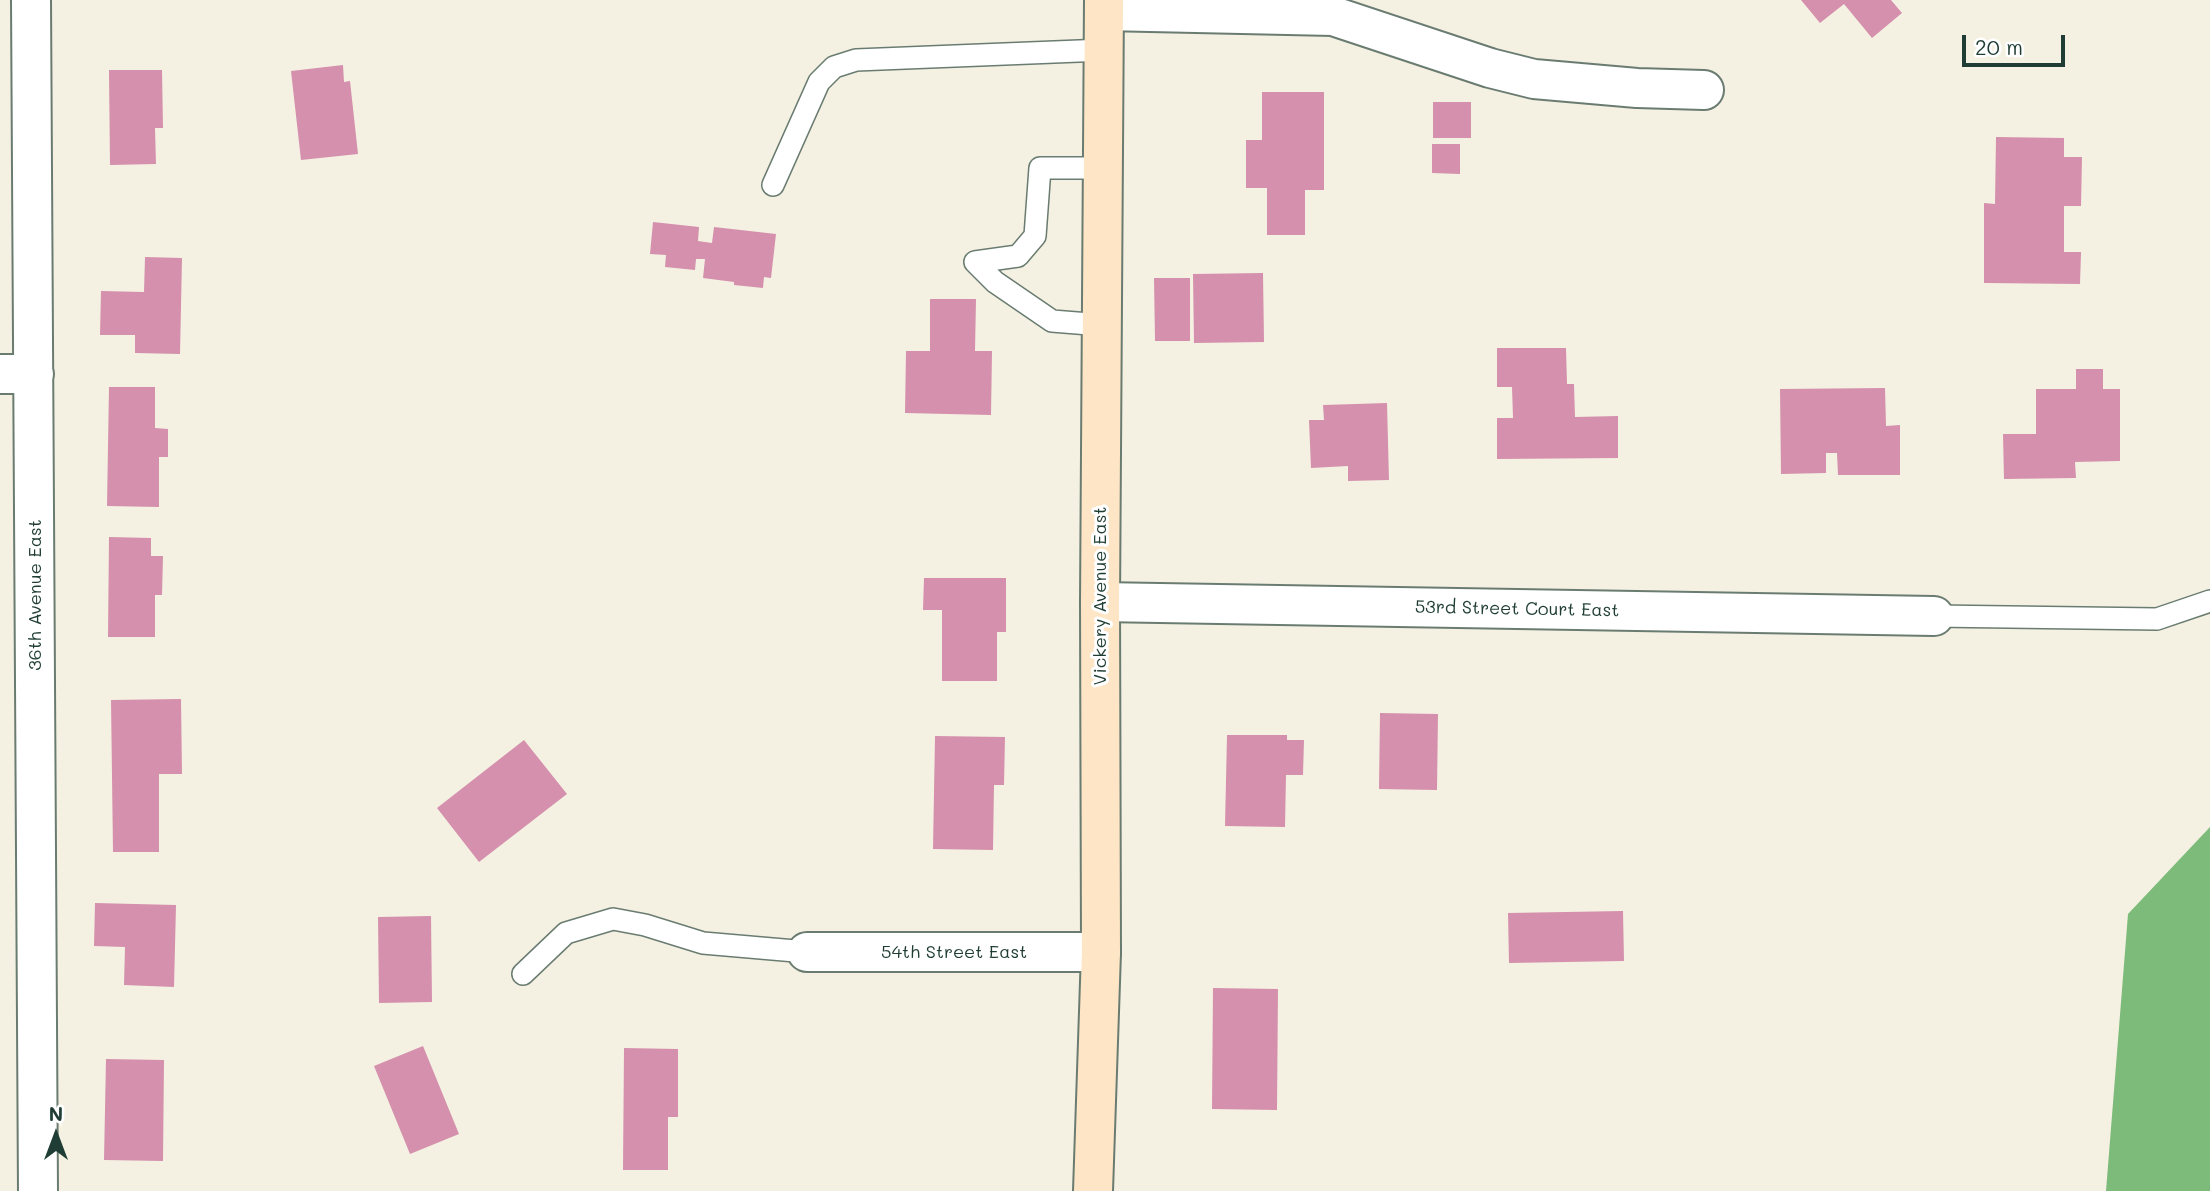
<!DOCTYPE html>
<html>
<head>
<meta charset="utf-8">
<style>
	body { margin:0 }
	#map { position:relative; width:2210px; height:1191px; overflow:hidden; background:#f5f1e2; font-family:Mali,sans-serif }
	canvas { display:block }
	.north { position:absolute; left:21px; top:1100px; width:70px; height:70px; -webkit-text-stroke:5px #fff; paint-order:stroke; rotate:0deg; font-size:19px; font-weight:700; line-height:28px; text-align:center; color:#1f3d34 }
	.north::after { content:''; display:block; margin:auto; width:24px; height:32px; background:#1f3d34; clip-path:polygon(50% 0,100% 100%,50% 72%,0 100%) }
	.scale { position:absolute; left:1962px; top:35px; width:103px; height:32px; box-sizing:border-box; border:4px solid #1f3d34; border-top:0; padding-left:9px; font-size:21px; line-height:24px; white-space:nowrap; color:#1f3d34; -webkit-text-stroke:5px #fff; paint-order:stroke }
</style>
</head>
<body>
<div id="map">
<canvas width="2210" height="1191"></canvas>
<div class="north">N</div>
<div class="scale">20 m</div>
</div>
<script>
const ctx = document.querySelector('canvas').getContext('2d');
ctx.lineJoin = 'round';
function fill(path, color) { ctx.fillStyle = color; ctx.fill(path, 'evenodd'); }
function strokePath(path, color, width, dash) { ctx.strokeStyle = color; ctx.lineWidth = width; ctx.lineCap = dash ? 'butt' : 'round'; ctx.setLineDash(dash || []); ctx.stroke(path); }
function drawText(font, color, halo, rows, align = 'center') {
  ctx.font = font + ' Mali,sans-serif'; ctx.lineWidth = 6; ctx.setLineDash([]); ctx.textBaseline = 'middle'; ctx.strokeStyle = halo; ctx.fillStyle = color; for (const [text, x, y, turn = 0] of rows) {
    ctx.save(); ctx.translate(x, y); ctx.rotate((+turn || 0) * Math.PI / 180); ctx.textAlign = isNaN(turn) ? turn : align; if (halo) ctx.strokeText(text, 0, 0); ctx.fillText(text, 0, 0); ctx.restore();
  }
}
const forest = new Path2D(`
	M2210 827V1191H2106L2128 914Z`);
const building = new Path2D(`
	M1801 0H1891L1902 13 1872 38 1844 4 1820 23Z
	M343 65 344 82 350 81 358 154 301 160 291 71Z
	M109 70H162L163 128H155L156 164 110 165Z
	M1262 92H1324V190H1305V235H1267V188H1246V140H1262Z
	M1433 102H1471V138H1433Z
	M1996 137 2064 138V157H2082L2081 206H2064V252H2081L2080 284 1984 283V203L1995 204Z
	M1432 144H1460V174L1432 173Z
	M653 222 699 227 698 241 712 243 714 227 776 234 771 278 764 277 763 288 734 285V282L703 278 705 259H696L695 270 665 267 666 255 650 254Z
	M145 257 182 258 180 354 135 353V335H100L101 291 144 292Z
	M1263 273 1264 342 1194 343 1193 274Z
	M1154 278H1190V341H1155Z
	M930 299H976L975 351H992L991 415 905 413 906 351H930Z
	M1497 348H1566L1567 384H1574L1575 417 1618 416V458L1497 459V418H1513L1512 387H1497Z
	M2076 369H2103V389H2120V461L2075 462 2076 478 2004 479 2003 434H2036V389H2076Z
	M109 387H155V428L168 429V457H159V507L107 506Z
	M1885 388 1886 426 1900 425V475H1838L1837 453H1826V473L1781 474 1780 389Z
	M1387 403 1389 480 1348 481V466L1311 468 1309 420H1324L1323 405Z
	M109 537 151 538V556H163L162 595H155V637H108Z
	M924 578H1006V632H997V681H942V610H923Z
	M181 699 182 774H159V852H113L111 700Z
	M1380 713 1438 714 1437 790 1379 789Z
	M1227 735H1287V740H1304L1303 775H1286L1285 827 1225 826Z
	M935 736 1005 737 1004 785H994L993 850 933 849Z
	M524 740 567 794 479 862 437 808Z
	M95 903 176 905 174 987 124 985 125 947 94 946Z
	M1623 911 1624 961 1509 963 1508 913Z
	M431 916 432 1002 379 1003 378 917Z
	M1213 988 1278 989 1277 1110 1212 1109Z
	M423 1046 459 1134 410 1154 374 1066Z
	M624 1048 678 1049V1117H668V1170H623Z
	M106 1059 164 1060 163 1161 104 1160Z`);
const lane = new Path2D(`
	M773 185 819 82 834 67 856 60 1104 50
	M1102 325 1052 321 995 282 975 262 1018 256 1035 236 1040 168H1103
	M1934 616 2157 619 2210 601
	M523 974 566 933 613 919 645 925 703 943 807 952`);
const street = new Path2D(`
	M31 0 38 1191
	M1104 11 1333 16 1490 68 1534 79 1637 88 1704 90
	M0 374H34
	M1100 602 1934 616
	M807 952H1101`);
const secondary = new Path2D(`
	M1093 1191 1101 952 1100 602 1104 0`);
const streetNames = [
	["36th Avenue East",35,595,-90],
	["Vickery Avenue East",1100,596,-90],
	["53rd Street Court East",1517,609,1],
	["54th Street East",954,952]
];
fill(forest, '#7dbb7a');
fill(building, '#d490ac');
strokePath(lane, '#6a7c71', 24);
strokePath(street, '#6a7c71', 42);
strokePath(secondary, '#6a7c71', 42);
strokePath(lane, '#fff', 21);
strokePath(street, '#fff', 38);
strokePath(secondary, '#fde5c5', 38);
drawText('18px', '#1f3d34', '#fff', streetNames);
</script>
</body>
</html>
